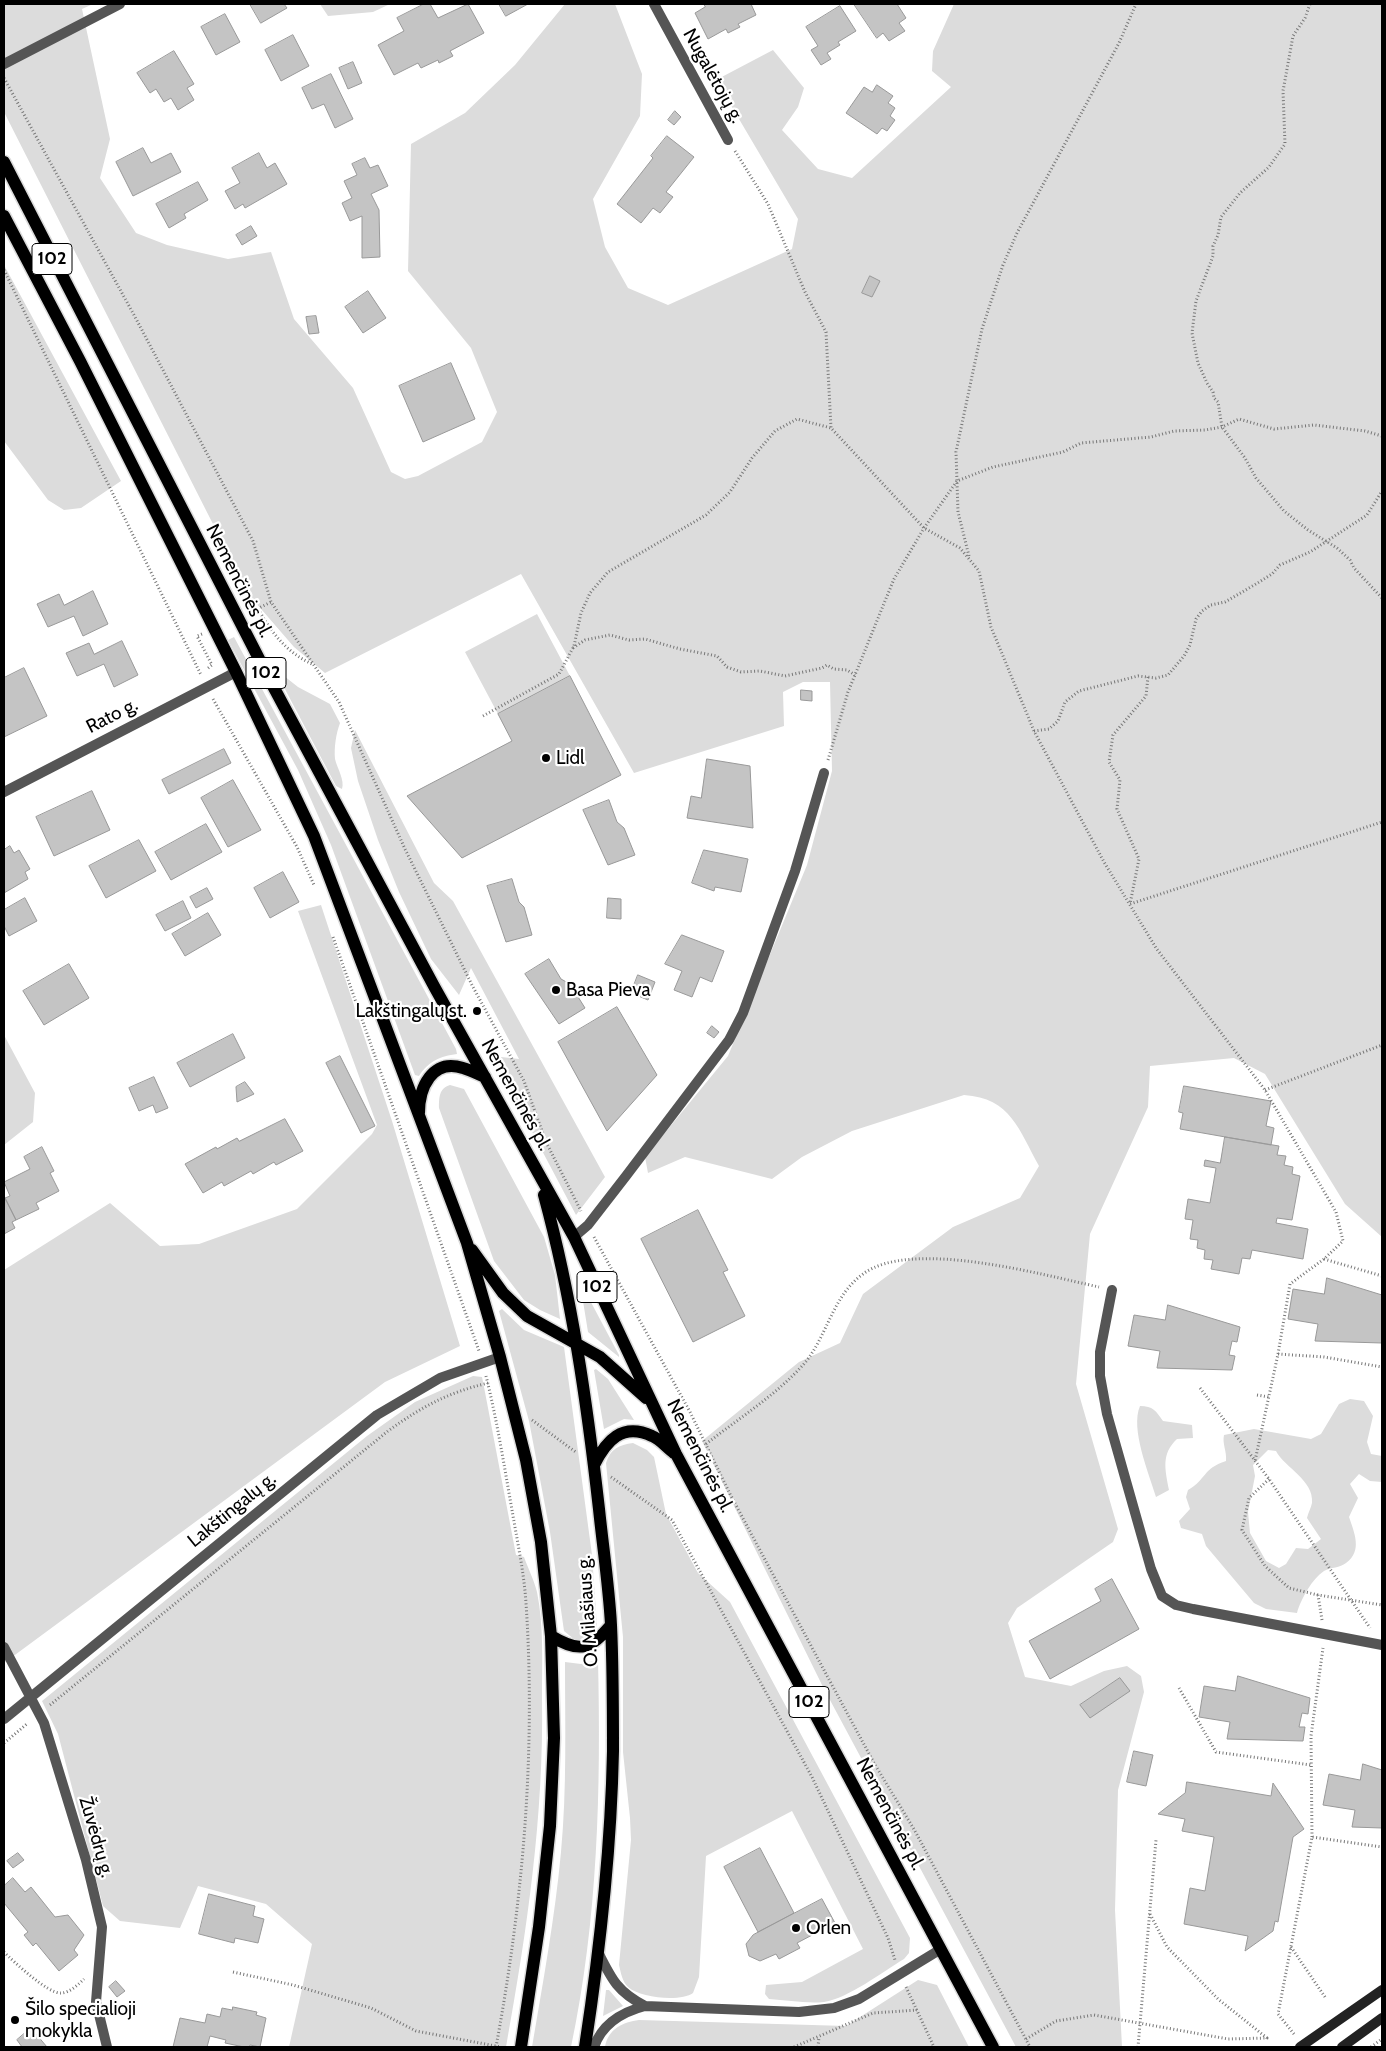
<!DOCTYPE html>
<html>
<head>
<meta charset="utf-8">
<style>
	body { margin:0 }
	#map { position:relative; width:1386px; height:2051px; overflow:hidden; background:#fff; font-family:Cabin,sans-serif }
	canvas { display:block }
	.frame { position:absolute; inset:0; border:5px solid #000; pointer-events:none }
</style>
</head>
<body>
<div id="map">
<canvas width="1386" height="2051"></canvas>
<div class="frame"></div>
</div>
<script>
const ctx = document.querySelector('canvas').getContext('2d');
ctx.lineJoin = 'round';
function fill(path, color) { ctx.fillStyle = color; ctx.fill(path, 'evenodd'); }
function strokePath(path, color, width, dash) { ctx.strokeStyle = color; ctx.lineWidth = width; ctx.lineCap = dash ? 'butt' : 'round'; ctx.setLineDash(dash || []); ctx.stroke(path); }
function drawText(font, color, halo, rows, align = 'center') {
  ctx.font = font + ' Cabin,sans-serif'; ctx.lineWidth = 4.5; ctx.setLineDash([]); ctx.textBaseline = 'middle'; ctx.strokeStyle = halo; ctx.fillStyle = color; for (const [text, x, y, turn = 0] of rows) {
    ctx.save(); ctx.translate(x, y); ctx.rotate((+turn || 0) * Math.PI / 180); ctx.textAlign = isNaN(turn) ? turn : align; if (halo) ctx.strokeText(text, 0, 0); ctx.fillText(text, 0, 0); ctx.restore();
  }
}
const green = new Path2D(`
	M4 4H93L82 9 110 139 100 178 136 233 167 245 228 259 271 252 294 319 353 388 391 472 405 479 418 476 482 442 497 412 471 348 408 271 411 144 465 113 515 65 565 4H615L642 74 640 116 593 199 605 247 628 288 668 305 792 249 798 219 716 80 773 50 804 88 798 107 782 130 818 169 852 178 951 87 932 71 933 51 954 4H1382V1237L1345 1204 1265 1074 1234 1058 1150 1066 1148 1107 1090 1234 1076 1384 1118 1529 1113 1542 1017 1608 1008 1623 1025 1677 1071 1686 1104 1671 1127 1666 1141 1676 1144 1692 1118 1790 1115 1910 1122 2047H1016L823 1687 702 1441 799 1362 840 1343 863 1294 953 1227 1020 1198 1039 1166C1019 1130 1011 1098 964 1095L852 1131 802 1157 772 1179 685 1157 648 1173 645 1157 728 1056 807 865 832 771 830 682H803L783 692 784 726 634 773 521 574 325 673 294 647 249 595 4 112Z
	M320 4H390L373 12 328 16Z
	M4 265 121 481 81 508 64 510 48 500 4 441Z
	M537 614 570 676 498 714 465 652Z
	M234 637 456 1049 457 1054C440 1056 429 1061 419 1076L415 1075 331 845 298 770 228 640Z
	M279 672 298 687 330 704 340 723C336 734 334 747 335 759 337 768 345 780 342 789L336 786 278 676Z
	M355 730 434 883 453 901 605 1177 576 1215 492 1056 519 1059 471 968 459 995 431 959 399 892 378 840 358 781 351 748Z
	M321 905 392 1121 460 1346 385 1382 4 1663V1270L110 1203 160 1246 199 1244 297 1209 372 1134 377 1125 298 911Z
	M4 1035 35 1093 33 1122 4 1145Z
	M450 1085 464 1089 544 1237 555 1275 560 1319 540 1310 524 1300 494 1261 439 1108C439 1098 439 1088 450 1085Z
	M585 1291 619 1355V1357L588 1332 582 1295V1292Z
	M502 1309 524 1330 564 1347 592 1555 597 1627 588 1639 575 1640 564 1631 550 1532 529 1421 499 1311Z
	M596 1369 608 1379 634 1420 624 1419 604 1429 594 1370Z
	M473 1376 482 1377 484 1387 516 1555 524 1557C528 1568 534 1580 537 1592 544 1626 542 1664 542 1698 544 1816 527 1931 506 2047H289L312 1944 266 1904 198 1886 180 1928 120 1921 103 1906 58 1734 42 1701 367 1436 415 1402Z
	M1350 1399 1364 1401 1373 1416 1367 1442 1371 1454 1382 1456V1482L1370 1481 1359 1474 1350 1484 1358 1498 1349 1517C1354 1532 1363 1551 1346 1563 1340 1568 1331 1567 1324 1571 1312 1579 1301 1599 1297 1613L1266 1609 1254 1603 1206 1546 1202 1534 1181 1528 1179 1521 1190 1509 1186 1497 1188 1490C1207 1479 1202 1469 1226 1461 1227 1451 1222 1444 1224 1435L1254 1429 1311 1439 1321 1434 1339 1404ZM1268 1450 1276 1451C1285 1468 1314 1480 1312 1503 1311 1508 1308 1513 1307 1518L1321 1539 1308 1549 1296 1548 1286 1564 1279 1568 1266 1561 1250 1533 1248 1512 1255 1476 1253 1465Z
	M1140 1406C1153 1406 1156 1411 1163 1421L1192 1425 1193 1438 1177 1439C1161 1454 1165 1469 1169 1490L1156 1497C1149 1473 1130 1429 1140 1406Z
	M633 1443 647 1450 654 1457 666 1514 698 1573 730 1602 910 1938 909 1953 904 1959C882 1972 849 1998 824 2002 807 2004 787 2000 769 1999L765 1994 766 1985 802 1982 863 1949 792 1811 706 1856 699 1977 693 1993C681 2002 640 1998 628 1987 622 1981 621 1973 619 1965L631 1840 630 1818 623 1752V1637L606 1463C610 1449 619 1445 633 1443Z
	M598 1660C601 1789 598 1920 571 2047H532C543 1982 555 1917 561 1852 567 1789 565 1725 565 1662L581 1664Z
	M918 1980 937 1985 969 2047H605C608 2029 623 2022 639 2020L846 2026Z
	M606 1990H609L623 2006 603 2016Z`);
const building = new Path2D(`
	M250 4H284L287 8 261 23Z
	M424 4H430L438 18 468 4 484 33 450 51 453 56 439 63 438 60 421 68 418 63 394 75 378 45 404 31 397 18Z
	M499 4H528L506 16Z
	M704 4H751L756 15 738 24 740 27 728 33 726 29 708 39 695 13 705 7Z
	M854 4H897L906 18 899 23 905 31 889 41 883 33 877 38Z
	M840 6 856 31 838 42 840 45 827 53 831 59 821 65 811 50 818 46 806 27Z
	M225 14 240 42 216 55 201 27Z
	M293 35 309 66 281 81 265 50Z
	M174 51 194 84 187 88 194 100 178 110 171 98 164 102 156 89 150 93 137 73Z
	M353 62 362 83 348 89 339 68Z
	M331 74 353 119 335 128 324 104 312 109 302 88Z
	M877 85 893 96 888 103 895 108 890 116 895 120 887 131 882 128 877 134 846 113 864 87 872 92Z
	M675 111 681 117 674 125 668 120Z
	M667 136 694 157 666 192 673 197 660 213 653 208 641 223 617 204 653 158 651 156Z
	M143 148 151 163 171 153 181 172 133 196 116 162Z
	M259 153 267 168 275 163 287 184 245 208 243 204 235 209 225 191 240 183 232 168Z
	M365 158 370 168 378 165 388 186 371 194 379 210 380 257 362 258V216L350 221 342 203 352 198 344 181 357 175 352 164Z
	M198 182 208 200 184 214 186 218 169 228 156 204Z
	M251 226 257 236 242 245 236 235Z
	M870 276 880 281 872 297 862 293Z
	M368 291 386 318 363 333 345 307Z
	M316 316 319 333 309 334 306 317Z
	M451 363 475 419 423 442 399 386Z
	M93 591 108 624 83 636 74 616 48 627 37 604 59 594 64 605Z
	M122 641 138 675 114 687 104 664 77 676 66 653 89 643 94 654Z
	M24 668 47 716 4 737V678Z
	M570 676 621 775 462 858 407 796 512 741 498 714Z
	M801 690 812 691V701L801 700Z
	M224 749 231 763 169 794 162 780Z
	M707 759 750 766 753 828 687 818 691 796 701 798Z
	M233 780 261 830 228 847 201 798Z
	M92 791 110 830 54 856 36 817Z
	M609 800 617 822 624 828 635 855 608 865 583 810Z
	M206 824 222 852 171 880 155 852Z
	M139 840 156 871 106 898 89 866Z
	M10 846 14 853 19 850 30 869 25 872 28 879 4 893V850Z
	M704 850 748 859 741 892 715 887 714 891 692 883Z
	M283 872 299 902 270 918 254 888Z
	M512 879 519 902 524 907 532 935 506 942 487 886Z
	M207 888 213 899 196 908 190 897Z
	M25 898 37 921 9 936 4 926V910Z
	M608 898 621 899V919L607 918Z
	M183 901 191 918 165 931 156 915Z
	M208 913 221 935 185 956 172 934Z
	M682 935 724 951 712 982 700 977 692 997 674 990 682 971 665 964Z
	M549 959 561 979 570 984 585 1008 559 1024 525 974Z
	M69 964 89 998 44 1025 23 991Z
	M638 975 655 982 648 1000 631 993Z
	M617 1007 657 1075 607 1131 558 1042Z
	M712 1026 719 1032 714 1038 707 1033Z
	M233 1034 245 1058 190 1087 177 1063Z
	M340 1056 375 1126 361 1133 326 1063Z
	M154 1077 168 1108 156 1113 153 1105 139 1111 129 1088Z
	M245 1082 254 1094 237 1102 236 1087Z
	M1184 1086 1271 1101 1266 1126 1274 1128 1271 1145 1180 1129 1183 1113 1179 1112Z
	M285 1119 303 1151 276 1165 274 1162 253 1174 251 1171 224 1186 222 1182 203 1193 185 1164 216 1147 217 1149 237 1138 239 1141Z
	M1225 1137 1279 1146 1277 1155 1286 1156 1284 1165 1293 1167 1292 1174 1300 1176 1292 1220 1277 1218 1276 1223 1308 1229 1303 1259 1252 1250 1250 1259 1242 1258 1239 1274 1211 1269 1213 1260 1204 1259 1205 1250 1197 1248 1198 1240 1190 1239 1193 1220 1185 1219 1188 1199 1210 1203 1216 1168 1204 1166 1205 1160 1220 1163Z
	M42 1147 54 1171 50 1173 59 1191 36 1203 39 1209 16 1220 5 1198 10 1196 4 1182 30 1169 24 1157Z
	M5 1198 16 1220 12 1222 15 1228 4 1234Z
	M698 1210 728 1270 723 1272 745 1316 693 1342 641 1239Z
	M1327 1278 1382 1295V1343L1315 1341 1318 1324 1288 1319 1293 1289 1324 1294Z
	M1168 1305 1240 1327 1237 1342 1232 1341 1229 1355 1235 1356 1232 1370 1157 1368 1160 1351 1128 1346 1134 1315 1165 1320Z
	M1112 1579 1139 1629 1050 1679 1029 1641 1101 1601 1095 1589Z
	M1238 1676 1310 1698 1308 1714 1302 1713 1299 1727H1305L1303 1741 1227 1739 1230 1722 1199 1717 1204 1686 1235 1691Z
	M1120 1678 1130 1691 1090 1718 1080 1705Z
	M1134 1751 1153 1755 1146 1786 1127 1782Z
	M1363 1764 1382 1770V1828L1352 1827 1355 1810 1323 1805 1329 1774 1360 1780Z
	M1187 1782 1271 1796 1273 1783 1304 1829 1293 1837 1278 1922 1275 1921 1273 1931 1245 1951 1248 1936 1184 1924 1190 1888 1205 1891 1214 1837 1182 1831 1185 1819 1158 1814 1185 1793Z
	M760 1848 794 1913 758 1932 724 1867Z
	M18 1853 24 1860 13 1868 7 1861Z
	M13 1878 25 1892 31 1887 55 1917 68 1915 84 1935 74 1950 78 1955 59 1971 36 1943 33 1946 24 1935 28 1932 4 1903V1886Z
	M209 1894 255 1906 253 1916 264 1919 258 1943 235 1938 234 1943 199 1934Z
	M822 1899 835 1923 797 1943 800 1948 779 1959 776 1954 760 1961 749 1956 746 1944 753 1935Z
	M116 1981 125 1991 117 1997 109 1987Z
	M233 2007 257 2012 256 2015 266 2018 260 2047 250 2045 249 2047H244L225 2043 226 2040 210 2036 207 2047H173L180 2018 205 2023 207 2014 220 2017 222 2008 232 2010Z
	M31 2028 47 2047H22L17 2040Z`);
const path = new Path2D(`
	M1310 4 1305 18 1293 36 1283 91 1285 144 1269 167 1240 193 1221 217 1218 235 1213 246V256L1196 301 1192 333 1198 363 1207 383 1213 392 1214 398 1218 402 1222 427 1245 458 1256 478 1284 511 1308 530 1337 548 1350 560 1354 568 1382 598
	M4 78 134 315 253 541 271 602 339 702 405 849 473 987 524 1081 546 1142 581 1211
	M735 151 768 204 805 292 826 332 831 428 924 528 960 548 979 571 991 627 1034 731 1104 862 1156 948 1265 1090 1336 1212 1343 1241 1324 1259 1290 1284 1278 1354 1255 1461
	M4 270 201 675
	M969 556 958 512 956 452 982 329 1003 265 1017 233 1119 43 1136 4
	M258 609C272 633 286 652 312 664
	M251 612 271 602
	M202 634 197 636 212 665 207 669
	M573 648 585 640 610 635 629 640 645 639 680 649 717 656 727 667 741 672 760 671 785 676 822 668 827 665 834 669 847 670 855 675
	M1148 677 1146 696 1113 735 1109 762 1120 780 1117 809 1139 859 1130 904 1382 822
	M213 699 297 847 314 885
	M483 716 559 674 574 646 581 613 590 593 608 572 706 515 730 492 752 458 775 431 797 419 831 428
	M1034 731 1049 729 1058 721 1065 702 1079 691 1138 676 1156 678 1168 675 1184 656 1190 645 1196 619 1202 611 1211 605 1225 602 1256 584 1272 574 1280 565 1310 552 1367 515 1382 491
	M828 760 848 692 894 579 924 528 957 481 993 467 1063 452 1081 443 1151 437 1174 431 1205 430 1222 427 1239 419 1274 429 1314 425 1365 431 1382 436
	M333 937 479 1351
	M1265 1090 1382 1045
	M594 1237 690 1412 730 1494 825 1672 874 1763 915 1831 1030 2047
	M1324 1259 1382 1276
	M1278 1354 1324 1357 1382 1367
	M486 1376C497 1420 504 1465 512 1510 517 1540 524 1572 526 1603 536 1752 523 1901 496 2047
	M1200 1388 1269 1479 1370 1628
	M1257 1395 1269 1397
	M532 1420 577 1453
	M706 1444C738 1419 776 1395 803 1365 827 1338 832 1296 863 1274 911 1238 1043 1275 1099 1287
	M611 1477 672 1520 812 1777 888 1938 895 1960
	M1269 1479 1249 1498 1242 1530 1265 1566 1289 1588 1318 1595
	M1322 1620 1318 1595 1382 1605
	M1179 1688 1216 1752 1311 1765
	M50 1705 388 1431C423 1406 447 1393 488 1383
	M4 1743 28 1723
	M1312 1837 1311 1736 1323 1648
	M1291 1947 1325 1997
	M4 1952C13 1961 48 1994 61 1993 69 1993 78 1985 84 1979
	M233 1972 293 1985 371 2008 416 2031 501 2047
	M906 1987 934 2047
	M1294 2034 1278 2014 1312 1837 1382 1847
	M1026 2039 1056 2021 1094 2015 1228 2039 1267 2038 1218 1999 1167 1947 1149 1912
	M794 2047 873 2013 917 2010
	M818 2047 819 2037
	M1138 2047 1156 1840
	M1371 2047 1382 2039`);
const minor = new Path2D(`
	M654 4 728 140
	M4 64 120 4
	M4 792 236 672
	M574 1237 588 1225 626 1176 729 1040 743 1013 795 871 824 773
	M1112 1290 1100 1352V1376L1107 1414 1151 1569 1162 1596 1176 1605 1193 1609 1382 1645
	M4 1647 44 1723 86 1860 102 1927 96 2002 107 2047
	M4 1719 377 1415 440 1378 500 1357
	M599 1954C612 1980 618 1992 645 2006
	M594 2047C602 2024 622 2012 645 2006L799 2012 834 2008 859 1999 941 1949`);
const secondary = new Path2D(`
	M1300 2047 1382 1990
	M1342 2047 1382 2018`);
const primary = new Path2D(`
	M4 162 273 686 435 988 574 1237 676 1454 993 2047
	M4 216 80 361 236 672 314 836 467 1243 500 1357 526 1460 541 1542 551 1636 554 1738 550 1826 539 1927 521 2047
	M419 1113C419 1088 432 1058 463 1068 470 1070 478 1074 485 1077
	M544 1195C572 1298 587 1403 599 1509 603 1548 609 1587 611 1625 613 1667 613 1709 613 1751 611 1850 600 1949 585 2047
	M472 1250 503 1293 527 1316 600 1357 646 1398
	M594 1465C606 1441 622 1422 652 1436 660 1439 667 1448 674 1453
	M551 1636C579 1653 590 1650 611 1625`);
const markers = [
	[546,758,5,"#000"],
	[556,990,5,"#000"],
	[477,1011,5,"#000"],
	[796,1928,5,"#000"],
	[15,2020,5,"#000"]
];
const shields = [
	[52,259,40],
	[266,673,40],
	[597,1287,40],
	[809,1702,40]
];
const shieldNames = [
	["102",52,259],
	["102",266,673],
	["102",597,1287],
	["102",809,1702]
];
const streetNames = [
	["Nugalėtojų g.",713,76,61],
	["Nemenčinės pl.",239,581,63],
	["Rato g.",112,716,-27],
	["Nemenčinės pl.",516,1095,61],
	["Nemenčinės pl.",700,1456,63],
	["Lakštingalų g.",232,1510,-39],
	["O. Milašiaus g.",588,1611,-94],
	["Nemenčinės pl.",890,1814,62],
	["Žuvėdrų g.",96,1837,74]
];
const poiNames = [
	["Lidl",556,758],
	["Basa Pieva",566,990],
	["Lakštingalų st.",467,1011,"right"],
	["Orlen",806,1928],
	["Šilo specialioji",25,2009],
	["mokykla",25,2031]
];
fill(green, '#dcdcdc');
fill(building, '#c4c4c4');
strokePath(building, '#999', 1);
strokePath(primary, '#dbdbdb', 15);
strokePath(path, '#777', 3, [1, 2.5]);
strokePath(minor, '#555', 10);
strokePath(secondary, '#222', 10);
strokePath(primary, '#000', 12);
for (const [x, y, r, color] of markers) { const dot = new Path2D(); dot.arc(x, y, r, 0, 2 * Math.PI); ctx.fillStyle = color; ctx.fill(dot); strokePath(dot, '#fff', 2); }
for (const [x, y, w] of shields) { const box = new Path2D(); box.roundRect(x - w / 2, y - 15.5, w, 31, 4); ctx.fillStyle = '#fff'; ctx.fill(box); strokePath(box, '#000', 1); }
drawText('bold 18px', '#000', null, shieldNames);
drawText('19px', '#000', '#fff', streetNames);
drawText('19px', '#000', '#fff', poiNames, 'left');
</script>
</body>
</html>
